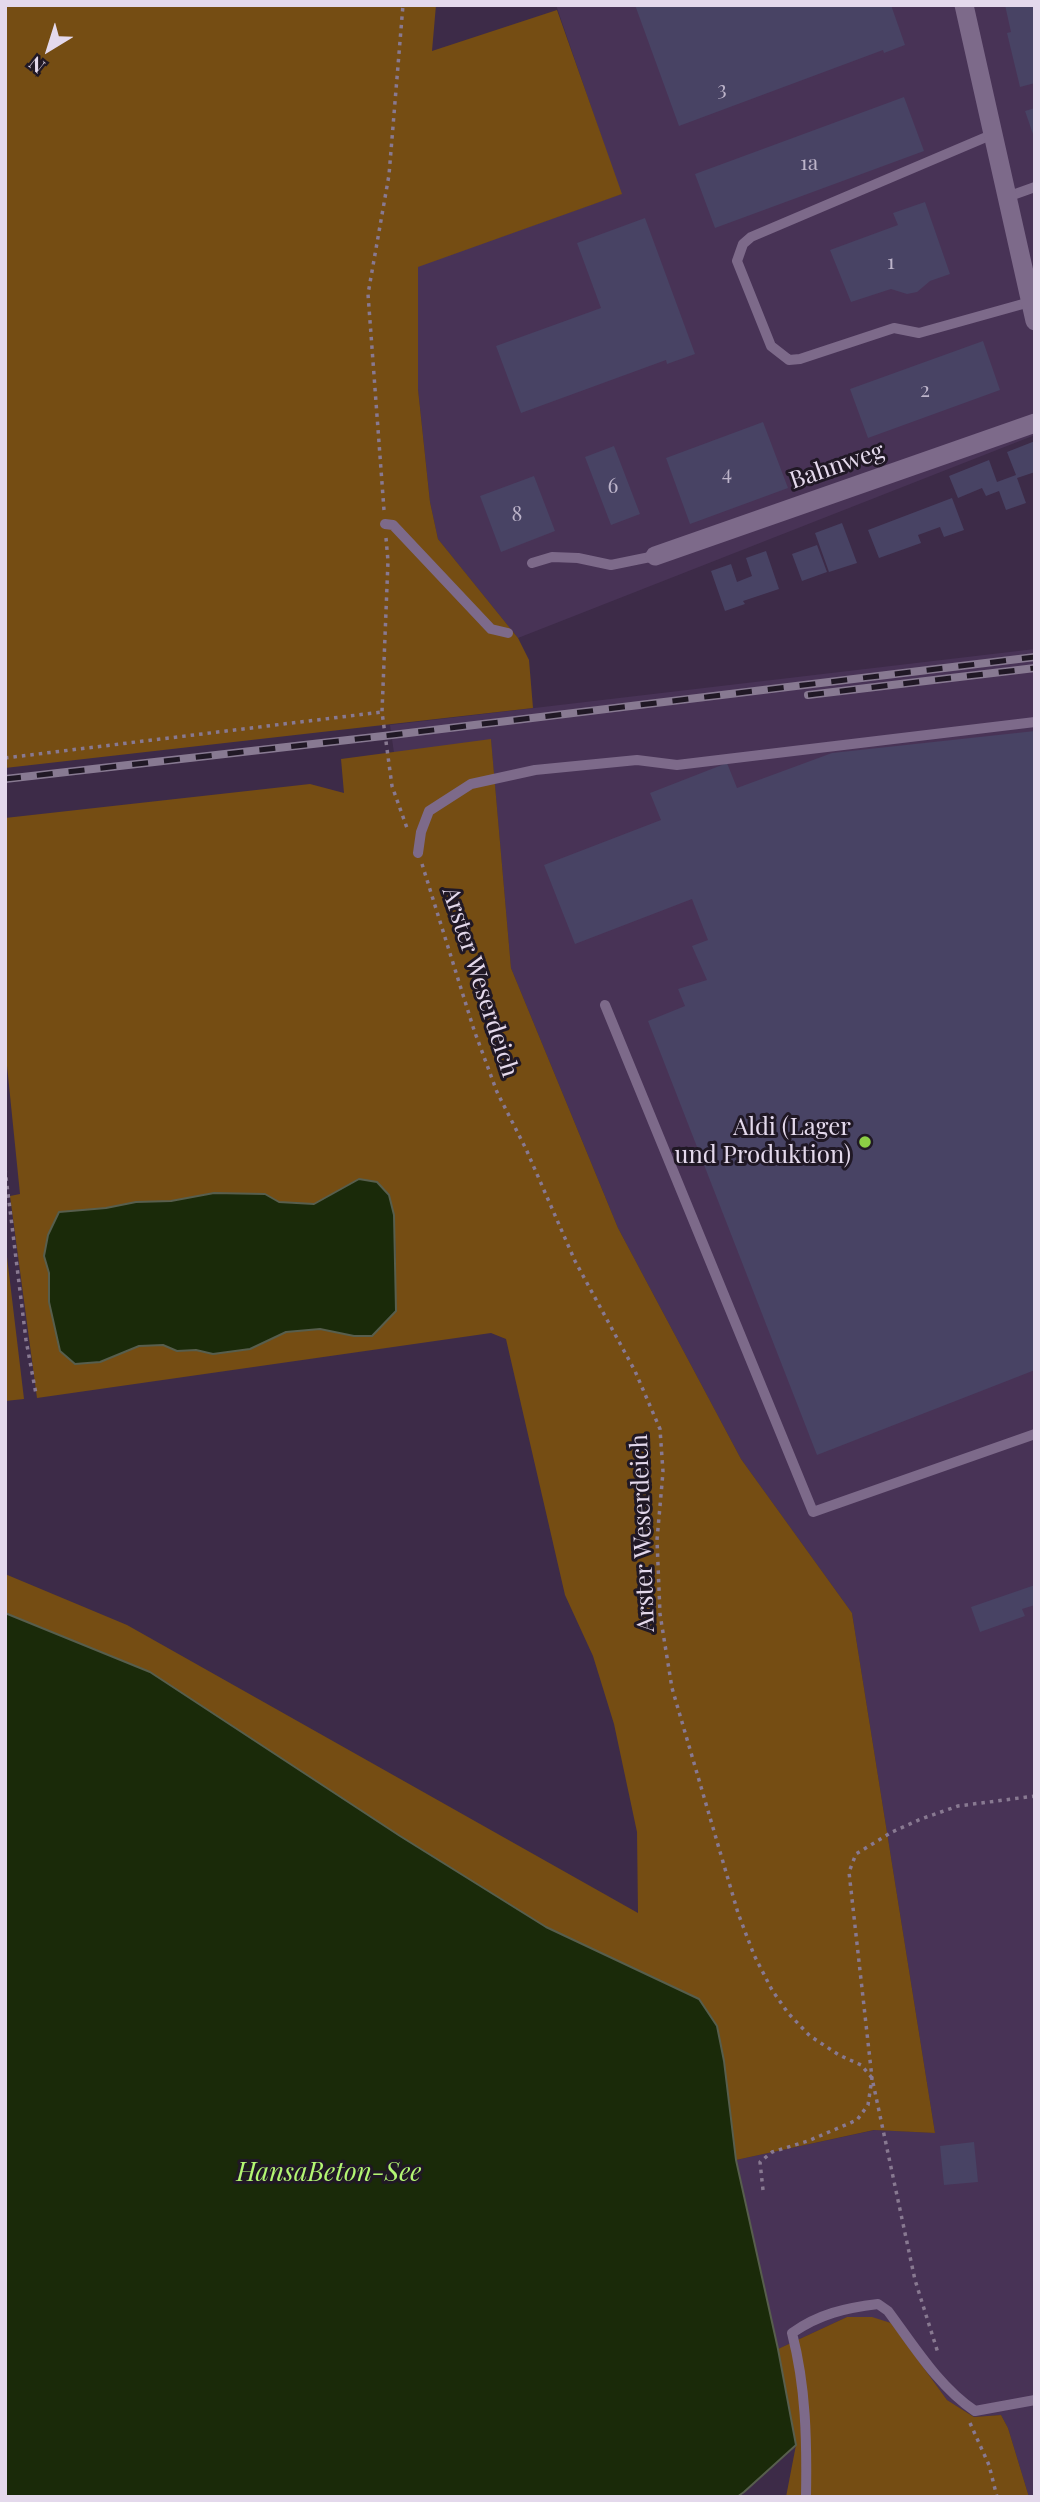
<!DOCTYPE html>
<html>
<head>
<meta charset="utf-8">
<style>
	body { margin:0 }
	#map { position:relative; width:1040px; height:2502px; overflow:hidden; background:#3d2b48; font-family:"Playfair Display",serif }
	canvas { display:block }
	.frame { position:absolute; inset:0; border:7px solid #e4d9ec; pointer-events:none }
	.north { position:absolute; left:14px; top:14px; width:70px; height:70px; -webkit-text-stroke:5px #201825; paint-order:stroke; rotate:218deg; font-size:19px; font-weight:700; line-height:28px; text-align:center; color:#e4d9ec }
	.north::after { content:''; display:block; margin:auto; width:24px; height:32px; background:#e4d9ec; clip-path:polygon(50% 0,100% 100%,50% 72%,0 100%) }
</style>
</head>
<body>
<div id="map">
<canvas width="1040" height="2502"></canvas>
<div class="frame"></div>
<div class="north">N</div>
</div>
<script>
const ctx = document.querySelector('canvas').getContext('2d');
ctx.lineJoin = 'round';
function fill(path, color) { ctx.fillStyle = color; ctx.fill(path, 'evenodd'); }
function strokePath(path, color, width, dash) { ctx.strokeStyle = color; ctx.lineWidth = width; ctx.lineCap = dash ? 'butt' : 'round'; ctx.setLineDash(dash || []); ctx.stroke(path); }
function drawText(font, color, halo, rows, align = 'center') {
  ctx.font = font + ' "Playfair Display",serif'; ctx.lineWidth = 6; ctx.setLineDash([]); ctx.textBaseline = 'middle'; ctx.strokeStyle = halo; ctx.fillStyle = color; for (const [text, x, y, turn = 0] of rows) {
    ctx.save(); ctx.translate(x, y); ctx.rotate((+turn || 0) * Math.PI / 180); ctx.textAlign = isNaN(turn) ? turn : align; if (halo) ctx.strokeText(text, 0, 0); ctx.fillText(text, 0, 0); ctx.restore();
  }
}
const built = new Path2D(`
	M556 5H1035V435L518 638 438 539 430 502 418 389V266L621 194Z
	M1035 649V2497H1029L1008 2428 1001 2415 974 2417 947 2400 891 2323 847 2317 778 2349 736 2160 875 2130 935 2133 852 1613 741 1459 618 1228 511 968 491 740 394 753 390 725Z`);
const green = new Path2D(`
	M5 5H436L432 51 557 10 622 194 418 267V389L430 502 438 539 518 638 529 660 533 708 5 768Z
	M491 739 511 968 618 1228 741 1459 852 1613 935 2133 874 2130 736 2160 724 2061 717 2026 699 1999 546 1927 400 1836 150 1672 5 1613V1574L127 1625 638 1913 637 1832 614 1724 593 1656 565 1595 506 1339 491 1333 37 1398 10 1196 20 1194 5 1046V818L310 784 344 793 341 759ZM359 1179C371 1181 379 1183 387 1193 398 1207 396 1289 396 1311L372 1336H354L320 1329 285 1332 250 1349 213 1354 196 1350 177 1351 163 1345 139 1346 100 1362 49 1302V1273L44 1255 48 1235 106 1208 136 1202 171 1201 214 1193 264 1194 279 1202 314 1204Z
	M5 1240 24 1399 5 1401Z
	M847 2317H872L891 2323 947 2400 974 2417 1001 2415 1008 2428 1029 2497H786L796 2445 778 2349Z`);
const water = new Path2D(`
	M359 1179 377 1182 389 1195 394 1215 396 1311 372 1336H354L320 1329 286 1332 250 1349 213 1354 196 1350 177 1351 163 1345 139 1346 100 1362 75 1364 60 1351 49 1302V1273L44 1256 48 1235 59 1212 106 1208 136 1202 171 1201 214 1193 265 1194 279 1202 314 1204Z
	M5 1613 150 1672 400 1836 546 1927 699 1999 717 2026 724 2061 736 2160 778 2349 796 2445 744 2492 737 2497H5Z`);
const building = new Path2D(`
	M635 5H891L905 45 884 53 883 50 679 126Z
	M1005 5H1035V83L1020 87 1007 33 1011 32Z
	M904 97 924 151 715 228 695 174Z
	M1035 108V137H1034L1025 111Z
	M925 202 950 274 930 281 917 292 907 294 891 289 851 302 830 250 898 225 893 213Z
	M645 218 695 354 667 364 666 360 521 413 496 346 601 308 577 243Z
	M983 341 1000 390 868 438 850 389Z
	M763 422 788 488 690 524 666 458Z
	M1035 441V472L1017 478 1026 503 1006 510 999 491 986 496 982 488 958 498 949 476 989 460 997 482 1016 475 1007 452Z
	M614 446 640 514 611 525 585 457Z
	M534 476 555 531 501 552 480 496Z
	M952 498 964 530 944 537 940 527 918 535 921 543 879 558 868 530Z
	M842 523 857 563 829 572 815 533Z
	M817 545 827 572 802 581 792 554Z
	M766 551 779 589 743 601 745 604 725 611 711 571 731 564 737 582 752 576 746 558Z
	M1035 731V1370L817 1455 648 1021 685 1006 678 989 707 980 692 946 708 940 692 899 575 944 544 865 661 820 650 793 727 763 737 788 832 753Z
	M1035 1585V1605L1022 1609 1025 1616 980 1632 971 1607Z
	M974 2142 978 2182 944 2185 940 2146Z`);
const path = new Path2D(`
	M384 510 368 294 389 175 403 5
	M386 538 388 561 382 712 392 786 407 828
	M5 758 382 712
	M422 864 474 1030 497 1092 526 1149 575 1261 635 1371 660 1429 663 1472 657 1540 660 1614 672 1688 738 1913 754 1955 772 1990 788 2013 810 2036 839 2055 861 2065 872 2078 915 2280 938 2353
	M5 1169 26 1340 36 1394
	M763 2190 760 2162 772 2152 808 2141 857 2120 868 2105 872 2078 849 1872 856 1854 892 1832 921 1819 958 1806 1035 1796
	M970 2423 989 2465 997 2497`);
const service = new Path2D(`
	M991 135 751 237 743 244 737 261 771 346 789 360 800 359 894 328 919 333 1030 302
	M1007 197 1035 187
	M385 524 393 525 491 629 508 633
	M532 563 552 557 578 558 611 565 655 556
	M418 853 421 832 429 811 471 784 535 770 637 760 677 765 1035 722
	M605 1005 813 1512 1035 1434
	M806 2497C807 2441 806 2387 792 2333 819 2314 845 2308 878 2304L888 2311C914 2346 939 2387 975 2411L1035 2400`);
const minor = new Path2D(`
	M964 5 1035 321
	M655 556 1035 423`);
const rail = new Path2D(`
	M808 695 1035 668
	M5 779 392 735 1035 657`);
const markers = [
	[865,1142,7,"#8cce45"]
];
const numberNames = [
	["3",722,89],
	["1a",809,163],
	["1",891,262],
	["2",925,390],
	["4",727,473],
	["6",613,486],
	["8",517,514]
];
const streetNames = [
	["Bahnweg",837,466,-19],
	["Arster Weserdeich",480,982,72],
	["Arster Weserdeich",643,1533,-92]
];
const poiNames = [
	["Aldi (Lager",851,1128],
	["und Produktion)",851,1156]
];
const waterNames = [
	["HansaBeton-See",329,2173]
];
fill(built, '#483356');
fill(green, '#754d13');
fill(water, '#1a2a09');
strokePath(water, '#575e4d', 2);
fill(building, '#484364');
strokePath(path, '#887991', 3.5, [3.5, 5]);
strokePath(service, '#7d6a8a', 10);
strokePath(minor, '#7d6a8a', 19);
strokePath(rail, '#887a92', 8);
strokePath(rail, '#201825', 5, [16]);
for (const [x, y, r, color] of markers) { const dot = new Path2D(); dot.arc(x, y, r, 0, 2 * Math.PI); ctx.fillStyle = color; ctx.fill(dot); strokePath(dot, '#201825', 2.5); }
drawText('21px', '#bdb4ca', null, numberNames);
drawText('24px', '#e4d9ec', '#201825', streetNames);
drawText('24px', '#e4d9ec', '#201825', poiNames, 'right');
drawText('italic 26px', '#b3f673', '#201825', waterNames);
</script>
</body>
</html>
